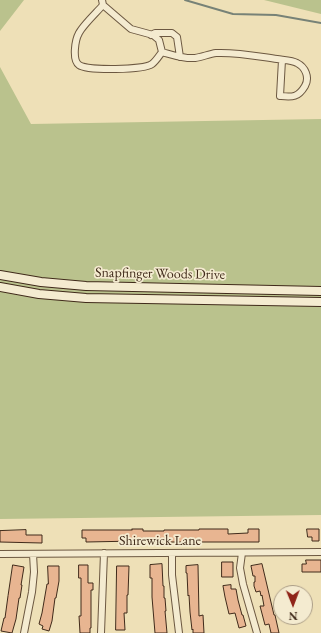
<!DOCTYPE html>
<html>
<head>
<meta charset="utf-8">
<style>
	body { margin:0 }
	#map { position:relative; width:321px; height:633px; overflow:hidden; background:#eee0b7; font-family:"EB Garamond",serif }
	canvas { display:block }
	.north { position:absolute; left:273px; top:585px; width:40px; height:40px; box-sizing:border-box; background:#f4ebd0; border:1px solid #ac9e87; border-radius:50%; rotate:179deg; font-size:11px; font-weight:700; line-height:16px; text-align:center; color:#402a1a }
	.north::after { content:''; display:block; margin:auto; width:14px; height:18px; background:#8f2418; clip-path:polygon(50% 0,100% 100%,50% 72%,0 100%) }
</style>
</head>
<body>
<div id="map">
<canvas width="321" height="633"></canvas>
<div class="north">N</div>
</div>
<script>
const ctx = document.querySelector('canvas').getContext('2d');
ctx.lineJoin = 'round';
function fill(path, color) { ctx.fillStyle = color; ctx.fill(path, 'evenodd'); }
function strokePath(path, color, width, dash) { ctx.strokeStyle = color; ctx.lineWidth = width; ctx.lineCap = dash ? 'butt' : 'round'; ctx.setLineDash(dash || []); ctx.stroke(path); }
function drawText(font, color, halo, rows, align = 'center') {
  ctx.font = font + ' "EB Garamond",serif'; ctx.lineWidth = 3.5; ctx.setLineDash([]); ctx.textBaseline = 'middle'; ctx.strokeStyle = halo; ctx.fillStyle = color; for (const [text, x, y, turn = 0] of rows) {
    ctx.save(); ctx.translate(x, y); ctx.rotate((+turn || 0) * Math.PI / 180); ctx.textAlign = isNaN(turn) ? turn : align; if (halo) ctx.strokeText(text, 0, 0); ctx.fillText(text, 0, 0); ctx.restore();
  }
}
const green = new Path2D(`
	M0 0H24L0 31Z
	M264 0H321V14Z
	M0 67 31 124 321 119V515L0 519Z`);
const stream = new Path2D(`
	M185 0 233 14 276 15 321 23`);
const building = new Path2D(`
	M132 529H143V531H164V530H199V529H228V534L248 533V529H259V542H147V541H137L86 542V538H82V530H132Z
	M307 529H319V541H312V537H308Z
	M26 530V535H42V543L0 542V531Z
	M306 560H321V572H302V564H306Z
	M222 562H233V577H222Z
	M162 564 163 586H164V598H165L166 611H165L167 633H155L152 597V578H150V565Z
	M262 564 274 615H275L279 633H271L269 624 265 625 260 606H264L262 595 261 596 260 591 256 592 254 586V582H255V576H253L251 566Z
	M13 565 24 567 21 585H22L20 598H19L16 619 12 633 1 631 4 618H5L8 596Z
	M79 565H88V583H93V590H91V628H90V633H80L79 616H81V578H79Z
	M198 565 199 616 203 615 204 633H193V629L192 630 190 612 189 595 188 596 187 573H186V566Z
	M48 566H59V581L56 598H55L52 621 49 631 42 629 43 626 39 624 42 613 47 584H48Z
	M117 566H129L128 595H127V613H124L125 630H116Z
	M231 585V589H236L238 600 242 615H243L246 626 239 628 235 613 229 614 225 597 223 586Z`);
const street = new Path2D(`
	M102 0 103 5 131 29 153 35 159 40 162 52
	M103 5C97 12 83 25 79 33 75 40 72 60 79 65 87 71 144 70 152 64 156 61 159 56 162 52 173 55 184 59 195 58 202 57 209 54 216 53 236 52 256 56 277 59 283 60 292 60 297 63 305 67 310 77 305 86 298 98 292 97 280 96L282 60
	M151 35 155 33H172L177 37 180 57
	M172 553V575L179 633
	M242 553 240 568 243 584 257 633
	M0 554 321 552
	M24 633 32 592 34 572 33 554
	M101 633 104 553`);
const secondary = new Path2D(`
	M0 275 41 282 86 286 321 291
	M0 287 39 294 86 298 321 302`);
const streetNames = [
	["Snapfinger Woods Drive",160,274,1],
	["Shirewick Lane",160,541]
];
fill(green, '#bac28d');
strokePath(stream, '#778277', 2);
fill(building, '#e8b591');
strokePath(building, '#402a1a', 1);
strokePath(street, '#6c5841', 8);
strokePath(secondary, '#402a1a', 10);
strokePath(street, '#f4ebd0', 6);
strokePath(secondary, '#f4ebd0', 8);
drawText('14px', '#402a1a', '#f4ebd0', streetNames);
</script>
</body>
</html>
